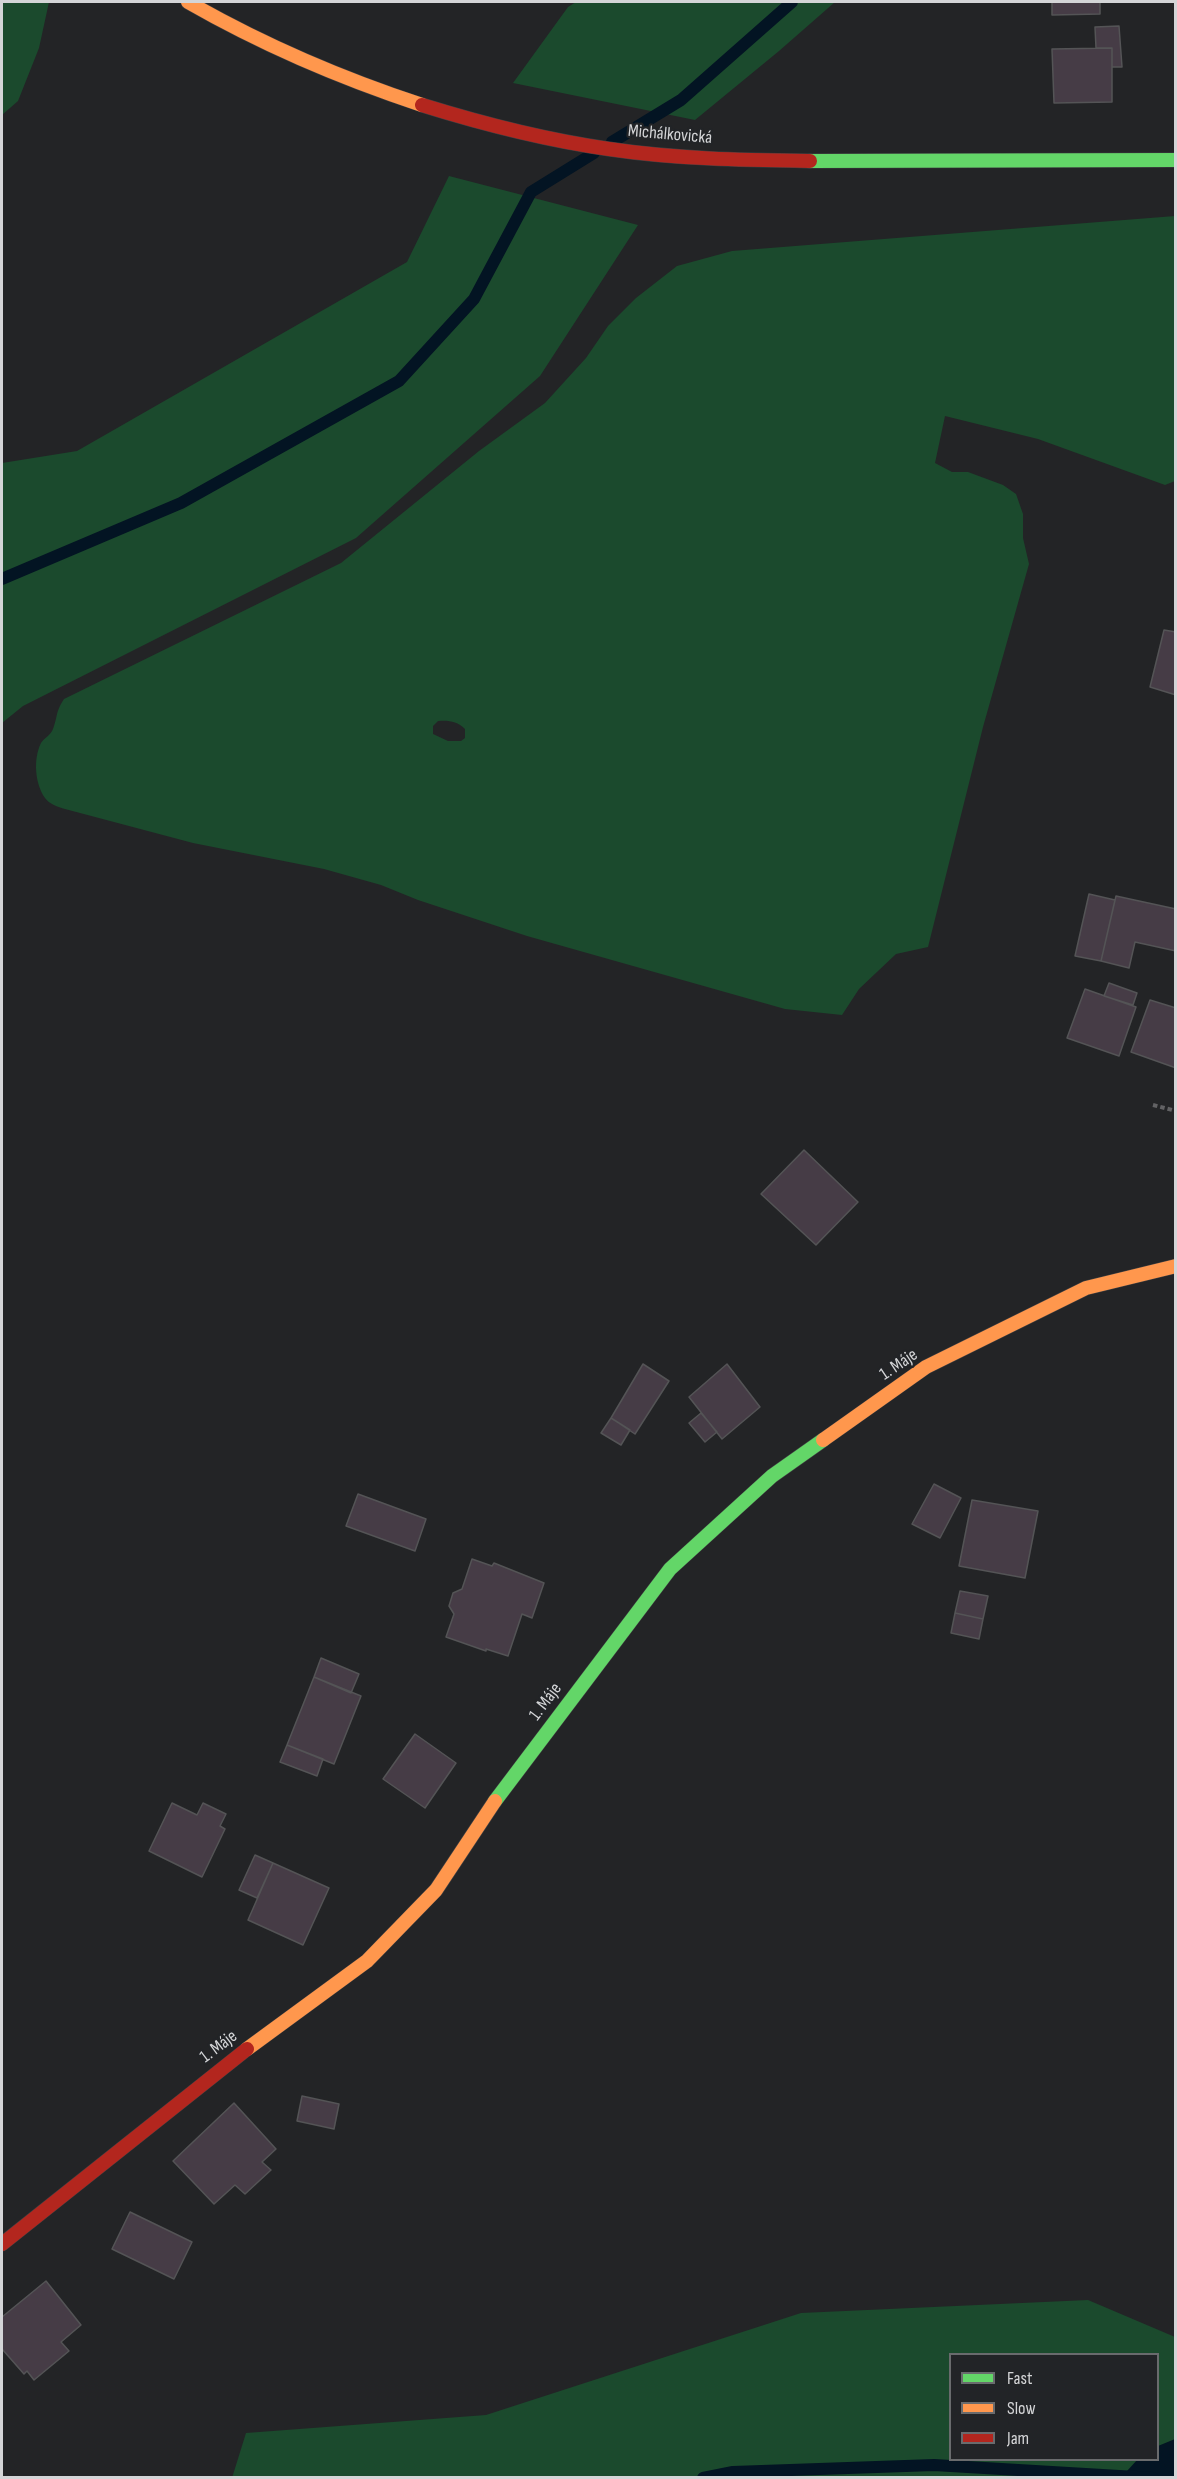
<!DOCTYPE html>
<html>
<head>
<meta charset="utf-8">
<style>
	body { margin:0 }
	#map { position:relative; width:1177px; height:2479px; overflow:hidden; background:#232426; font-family:"Sofia Sans Condensed",sans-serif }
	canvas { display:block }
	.frame { position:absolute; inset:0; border:3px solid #d4d5d7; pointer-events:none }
	.legend { position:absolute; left:949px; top:2353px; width:210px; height:108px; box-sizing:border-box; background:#222427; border:2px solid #696b6d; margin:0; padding:8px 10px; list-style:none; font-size:18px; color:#d4d5d7 }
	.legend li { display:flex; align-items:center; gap:12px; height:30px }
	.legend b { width:30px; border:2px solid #696b6d }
</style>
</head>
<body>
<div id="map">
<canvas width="1177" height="2479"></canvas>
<div class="frame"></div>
<ul class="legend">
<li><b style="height:8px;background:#63d668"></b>Fast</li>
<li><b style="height:8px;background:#ff974d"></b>Slow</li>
<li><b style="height:8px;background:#b3261e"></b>Jam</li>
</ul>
</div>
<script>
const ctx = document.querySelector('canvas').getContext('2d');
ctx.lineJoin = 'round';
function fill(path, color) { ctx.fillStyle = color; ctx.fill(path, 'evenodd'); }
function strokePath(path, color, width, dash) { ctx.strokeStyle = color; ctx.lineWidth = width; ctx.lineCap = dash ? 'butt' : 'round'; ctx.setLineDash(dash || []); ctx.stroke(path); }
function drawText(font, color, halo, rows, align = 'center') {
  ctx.font = font + ' "Sofia Sans Condensed",sans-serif'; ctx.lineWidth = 4.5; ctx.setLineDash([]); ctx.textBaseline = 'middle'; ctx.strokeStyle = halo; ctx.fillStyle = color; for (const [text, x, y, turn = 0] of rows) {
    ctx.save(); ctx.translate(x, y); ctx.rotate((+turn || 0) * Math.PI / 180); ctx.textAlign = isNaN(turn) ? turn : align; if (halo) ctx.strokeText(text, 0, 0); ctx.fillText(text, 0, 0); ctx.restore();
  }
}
const green = new Path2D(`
	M2 2H49L39 48 18 101 2 115Z
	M576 2H835L779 51 695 120 513 83 568 7Z
	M449 176 638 225 540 376 356 538 23 706 2 723V463L77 451 407 262Z
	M1175 216V481L1165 485 1038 439 945 416 935 463 952 472H968L1003 485 1016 494 1023 514V538L1029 564 983 727 928 947 896 954 859 989 842 1015 785 1009 527 936 418 900 381 885 324 869 193 843 65 809C58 807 49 804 45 798 35 784 33 759 41 743 44 738 51 735 53 729 58 716 55 713 64 699L341 563 479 451 545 403 586 358 608 326 636 298 677 266 732 251ZM438 721C448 720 457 721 465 729V738L461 741H448L433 734V726Z
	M1088 2300 1175 2337V2477L232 2478 246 2433 486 2415 801 2313ZM950 2354H1158V2460H950Z`);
const water = new Path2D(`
	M1175 2439V2477H1131L1127 2471 1137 2460H1158V2446Z`);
const stream = new Path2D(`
	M612 142 681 100 792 2
	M2 579 181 503 399 381 474 299 531 192 594 153
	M703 2478 733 2472 934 2465 1153 2478`);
const building = new Path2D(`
	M1052 2H1100V14L1052 15Z
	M1119 26 1122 67H1112V48H1096L1095 27Z
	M1112 48V102L1054 103 1052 49Z
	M1164 630 1176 632V695L1150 687Z
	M1089 894 1115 900 1101 961 1075 956Z
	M1116 896 1176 909V951L1135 942 1129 968 1101 961Z
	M1109 983 1137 993 1133 1005 1104 996Z
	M1085 989 1136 1007 1119 1056 1067 1038Z
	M1150 1000 1176 1008V1068L1131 1052Z
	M804 1150 858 1202 816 1245 761 1194Z
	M643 1364 669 1381 635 1434 611 1418Z
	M727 1364 760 1407 722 1439 689 1397Z
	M701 1413 717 1432 705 1442 689 1423Z
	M611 1418 630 1430 621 1445 601 1433Z
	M934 1484 961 1498 940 1538 912 1524Z
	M358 1494 426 1519 415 1551 346 1526Z
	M972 1500 1038 1511 1025 1578 959 1566Z
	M472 1559 492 1566 494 1563 544 1583 532 1618 522 1614 508 1656 486 1649V1651L446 1637 454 1614 449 1606 453 1593 462 1589Z
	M960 1591 988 1596 983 1619 955 1613Z
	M955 1613 983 1619 979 1639 951 1633Z
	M321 1658 359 1674 351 1693 314 1677Z
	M314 1677 361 1696 334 1764 287 1745Z
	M415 1734 456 1763 425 1808 383 1779Z
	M287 1745 323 1759 317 1776 280 1762Z
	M172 1803 197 1815 203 1803 226 1814 220 1826 225 1829 202 1877 149 1851Z
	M255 1855 273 1863 257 1898 239 1890Z
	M273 1863 329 1888 303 1945 248 1920Z
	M302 2096 339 2104 334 2129 297 2121Z
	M234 2103 276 2149 262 2162 271 2170 245 2194 235 2185 214 2204 173 2161Z
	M130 2212 192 2242 174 2279 112 2249Z
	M46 2281 81 2325 61 2342 69 2351 34 2380 27 2371 24 2374 2 2349V2317Z`);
const path = new Path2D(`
	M1153 1105 1176 1111`);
const fast = new Path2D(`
	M810 161 1176 160
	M495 1801 670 1569 772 1476 823 1440`);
const slow = new Path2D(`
	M188 2C263 45 340 78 422 105
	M823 1440 926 1367 1086 1288 1176 1266
	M247 2049 367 1961 436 1890 495 1801`);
const jam = new Path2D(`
	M422 105C483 124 546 140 609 149 676 159 743 160 810 161
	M2 2244 247 2049`);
const streetNames = [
	["Michálkovická",670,135,5],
	["1. Máje",899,1365,-34],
	["1. Máje",546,1702,-53],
	["1. Máje",219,2047,-37]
];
fill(green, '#1b4a2d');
fill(water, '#031423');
strokePath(stream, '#031423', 12);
fill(building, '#463c46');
strokePath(building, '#545456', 1.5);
strokePath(fast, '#414143', 15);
strokePath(slow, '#414143', 15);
strokePath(jam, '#414143', 15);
strokePath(path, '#626264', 4, [4.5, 3]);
strokePath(fast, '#63d668', 14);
strokePath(slow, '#ff974d', 14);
strokePath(jam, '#b3261e', 14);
drawText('18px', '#d4d5d7', '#222427', streetNames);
</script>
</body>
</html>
